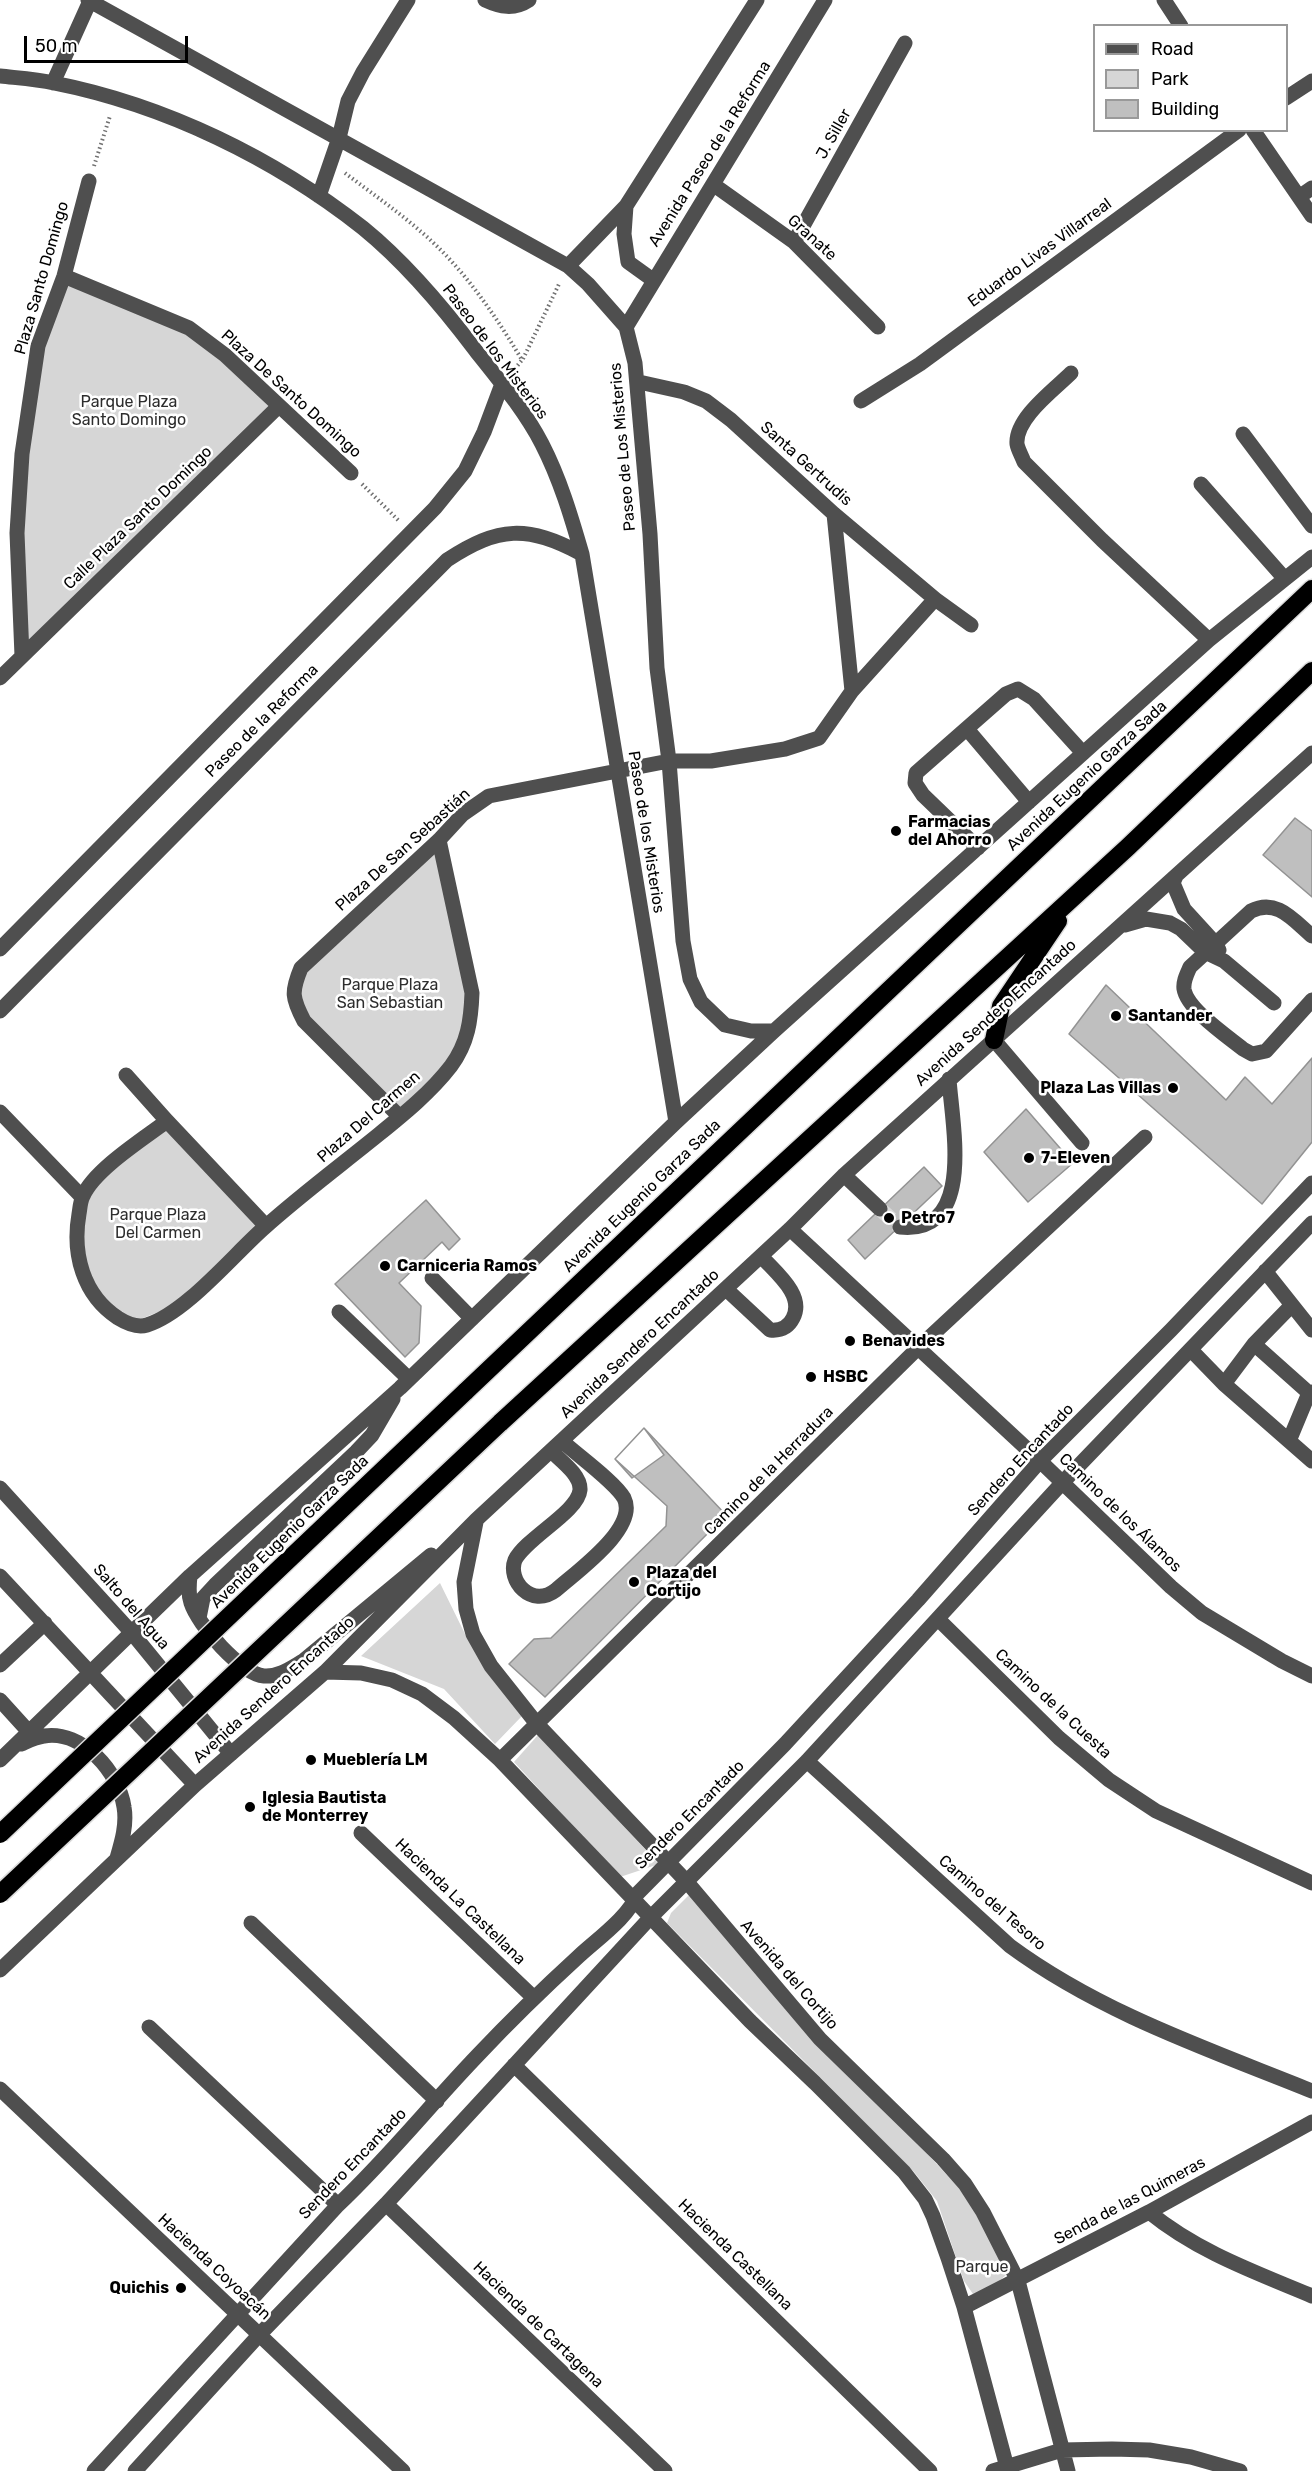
<!DOCTYPE html>
<html>
<head>
<meta charset="utf-8">
<style>
	body { margin:0 }
	#map { position:relative; width:1312px; height:2471px; overflow:hidden; background:#fff; font-family:Rubik,sans-serif }
	canvas { display:block }
	.legend { position:absolute; left:1093px; top:24px; width:195px; height:108px; box-sizing:border-box; background:#fff; border:2px solid #999; margin:0; padding:8px 10px; list-style:none; font-size:18px; color:#000 }
	.legend li { display:flex; align-items:center; gap:12px; height:30px }
	.legend b { width:30px; border:2px solid #999 }
	.scale { position:absolute; left:24px; top:36px; width:164px; height:27px; box-sizing:border-box; border:3px solid #000; border-top:0; padding-left:8px; font-size:18px; line-height:21px; white-space:nowrap; color:#000; -webkit-text-stroke:4px #fff; paint-order:stroke }
</style>
</head>
<body>
<div id="map">
<canvas width="1312" height="2471"></canvas>
<ul class="legend">
<li><b style="height:8px;background:#4f4f4f"></b>Road</li>
<li><b style="height:16px;background:#d6d6d6"></b>Park</li>
<li><b style="height:16px;background:#bfbfbf"></b>Building</li>
</ul>
<div class="scale">50 m</div>
</div>
<script>
const ctx = document.querySelector('canvas').getContext('2d');
ctx.lineJoin = 'round';
function fill(path, color) { ctx.fillStyle = color; ctx.fill(path, 'evenodd'); }
function strokePath(path, color, width, dash) { ctx.strokeStyle = color; ctx.lineWidth = width; ctx.lineCap = dash ? 'butt' : 'round'; ctx.setLineDash(dash || []); ctx.stroke(path); }
function drawText(font, color, halo, rows, align = 'center') {
  ctx.font = font + ' Rubik,sans-serif'; ctx.lineWidth = 5; ctx.setLineDash([]); ctx.textBaseline = 'middle'; ctx.strokeStyle = halo; ctx.fillStyle = color; for (const [text, x, y, turn = 0] of rows) {
    ctx.save(); ctx.translate(x, y); ctx.rotate((+turn || 0) * Math.PI / 180); ctx.textAlign = isNaN(turn) ? turn : align; if (halo) ctx.strokeText(text, 0, 0); ctx.fillText(text, 0, 0); ctx.restore();
  }
}
const green = new Path2D(`
	M64 276 189 328 279 406 22 656 17 533 38 346Z
	M439 840 472 993 465 1042 400 1117 304 1021 294 997 301 968Z
	M167 1121 266 1226 186 1301 128 1324 87 1288 77 1225 82 1197Z
	M440 1583 466 1636 522 1716 495 1744 444 1689 361 1656Z
	M538 1735 659 1864 620 1877 514 1762Z
	M689 1895 957 2186 981 2217 1007 2274 993 2287 973 2294 964 2281 937 2201 914 2172 667 1923 671 1913Z`);
const building = new Path2D(`
	M1295 818 1312 831V897L1263 855Z
	M1106 985 1226 1100 1245 1077 1272 1104 1312 1058V1142L1262 1204 1069 1034Z
	M1026 1109 1073 1163 1028 1202 984 1152Z
	M924 1167 942 1186 865 1259 848 1240Z
	M426 1200 460 1239 449 1250 442 1242 399 1283 421 1306 419 1343 405 1357 335 1284Z
	M644 1428 664 1455 632 1478 615 1459Z
	M644 1428 726 1515 545 1697 509 1664 534 1639 551 1638 666 1526 667 1506 615 1459Z`);
const minorTunnel = new Path2D(`
	M880 1209 900 1227`);
const path = new Path2D(`
	M94 166 110 116
	M345 173C370 192 396 210 419 230 461 265 494 313 522 360L513 371
	M523 359 560 282
	M362 484 399 521`);
const minor = new Path2D(`
	M88 0 568 266 588 284 626 327 635 363 650 534 657 668 669 761 683 941 690 979 701 1002 725 1025 751 1031H774
	M485 0C500 7 514 10 529 0
	M1164 0 1181 26
	M0 76C18 78 36 79 54 83 165 105 274 158 363 228 406 263 443 307 476 351 499 380 525 411 542 444 560 479 571 516 582 554L676 1122
	M53 83 90 1
	M1286 98 1312 81
	M1253 130 1312 216
	M714 185 794 242 878 327
	M319 196 339 138 348 101 363 72 408 0
	M1299 197 1312 188
	M626 206 624 234 628 262 653 280
	M794 242 905 43
	M568 266 626 206 757 0
	M64 276 189 328 225 355 351 473
	M626 327 825 0
	M1071 373C1054 390 1015 418 1017 444 1018 450 1022 456 1024 462L1102 540 1209 640
	M861 401 920 364 1239 130
	M1243 434 1312 526
	M1201 484 1285 579
	M834 514 852 691
	M935 599 971 625
	M22 656 17 533 22 454 38 346 64 276 89 181
	M0 678 279 406
	M967 729 1029 802
	M978 848 923 795 915 783 916 773 1006 694 1018 689 1034 699 1083 753
	M1176 876 1173 883 1184 909 1216 944 1219 950
	M1125 925 1146 919 1170 923 1181 929 1205 952 1224 961 1274 1003
	M1312 936C1293 920 1277 898 1251 911L1190 967C1187 974 1183 981 1184 989 1187 1009 1227 1036 1243 1049L1252 1054 1266 1051 1312 1000
	M0 949 435 508 465 471 484 432 502 384
	M0 1011 447 560C499 526 527 525 582 554
	M994 1040 1082 1143
	M126 1075 167 1121 266 1226
	M0 1112 82 1197
	M400 1117 304 1021C292 998 291 992 301 968L439 840 463 814 489 796 669 761H711L785 749 819 738 852 691 935 599 834 514 731 420 706 401 684 392 639 382
	M167 1121C143 1139 94 1170 83 1196 80 1202 80 1209 79 1214 72 1254 83 1295 118 1318 126 1323 137 1328 147 1325 186 1313 234 1254 265 1227 302 1194 341 1165 378 1135 404 1114 431 1092 451 1066 468 1043 471 1020 472 993L439 840
	M844 1175 880 1209
	M900 1227C976 1235 952 1125 949 1079
	M790 1229 1040 1461 1171 1587 1202 1613 1282 1661 1312 1676
	M1265 1271 1312 1330
	M432 1278 472 1319
	M726 1289 770 1330C780 1331 788 1328 793 1318 805 1295 776 1273 761 1256
	M339 1312 409 1379
	M1254 1344 1309 1393 1312 1392
	M1191 1350 1224 1384 1312 1461
	M1224 1384 1254 1344 1292 1305
	M1289 1441 1309 1393
	M551 1451C561 1461 581 1475 580 1490 578 1512 526 1538 515 1560 507 1580 531 1609 556 1590 576 1572 639 1528 624 1498 615 1482 576 1454 562 1441
	M0 1488 132 1633 231 1754
	M476 1522 464 1582 466 1609 473 1634 491 1666 537 1724 687 1882 820 2039 943 2159 965 2184 983 2212 1018 2281 1068 2471
	M0 1576 195 1785
	M190 1576C189 1585 188 1594 191 1603 198 1625 241 1674 264 1676 279 1677 291 1668 303 1661L431 1555
	M199 1618 203 1598 215 1585 356 1452 372 1435 393 1399
	M939 1620 1059 1738 1109 1780 1156 1811 1312 1883
	M0 1665 45 1623
	M325 1672 361 1673 392 1680 422 1694 454 1718 500 1760 750 2021 815 2083 904 2172 925 2199 933 2216 948 2258 964 2307 1008 2471
	M0 1700 29 1732
	M21 1744C28 1741 36 1737 44 1736 82 1730 119 1772 124 1807 127 1824 122 1841 117 1858
	M0 1760 190 1576 400 1388 676 1122 774 1031 1209 640 1312 557
	M500 1760 918 1348 1145 1137
	M807 1761 1010 1946C1101 2013 1208 2049 1312 2091
	M361 1833 534 1998
	M251 1923 437 2101
	M0 1970 195 1785 325 1672 476 1520 790 1229 844 1175 1312 753
	M149 2027 338 2205
	M514 2065 930 2471
	M0 2089 403 2471
	M386 2204 665 2471
	M1149 2212C1198 2252 1255 2272 1312 2296
	M964 2307 1149 2212 1312 2122
	M94 2471 338 2205C388 2158 430 2105 478 2055 510 2021 544 1988 579 1956 595 1941 631 1915 637 1894L785 1744 918 1600 1040 1461 1171 1330 1312 1183
	M135 2471 260 2334 386 2204 650 1918 807 1761 1062 1483 1312 1223
	M993 2471 1062 2450 1112 2449 1149 2450 1191 2457 1240 2471`);
const highway = new Path2D(`
	M994 1040 1001 1006 1058 921
	M465 1392 1312 589
	M500 1423 1128 847 1312 671`);
const highwayBridge = new Path2D(`
	M0 1834 465 1392
	M0 1894 500 1423`);
const markers = [
	[896,831,6,"#000"],
	[1116,1016,6,"#000"],
	[1173,1088,6,"#000"],
	[1029,1158,6,"#000"],
	[889,1218,6,"#000"],
	[385,1266,6,"#000"],
	[850,1341,6,"#000"],
	[811,1377,6,"#000"],
	[634,1582,6,"#000"],
	[311,1760,6,"#000"],
	[250,1807,6,"#000"],
	[181,2288,6,"#000"]
];
const streetNames = [
	["J. Siller",834,134,-61],
	["Avenida Paseo de la Reforma",710,154,-58],
	["Granate",812,238,42],
	["Eduardo Livas Villarreal",1040,253,-36],
	["Plaza Santo Domingo",42,278,-74],
	["Paseo de los Misterios",495,352,53],
	["Plaza De Santo Domingo",291,394,42],
	["Paseo de Los Misterios",623,447,-95],
	["Santa Gertrudis",806,464,42],
	["Calle Plaza Santo Domingo",138,518,-44],
	["Paseo de la Reforma",262,721,-45],
	["Avenida Eugenio Garza Sada",1087,776,-43],
	["Paseo de los Misterios",646,832,81],
	["Plaza De San Sebastián",403,850,-42],
	["Avenida Sendero Encantado",996,1013,-42],
	["Plaza Del Carmen",369,1117,-41],
	["Avenida Eugenio Garza Sada",642,1196,-44],
	["Avenida Sendero Encantado",640,1344,-43],
	["Sendero Encantado",1021,1460,-47],
	["Camino de la Herradura",769,1471,-45],
	["Camino de los Álamos",1120,1513,44],
	["Avenida Eugenio Garza Sada",290,1532,-44],
	["Salto del Agua",131,1607,49],
	["Avenida Sendero Encantado",274,1690,-42],
	["Camino de la Cuesta",1053,1704,43],
	["Sendero Encantado",690,1815,-45],
	["Hacienda La Castellana",460,1902,44],
	["Camino del Tesoro",992,1903,41],
	["Avenida del Cortijo",789,1975,49],
	["Sendero Encantado",353,2164,-46],
	["Senda de las Quimeras",1130,2201,-28],
	["Hacienda Castellana",735,2255,44],
	["Hacienda Coyoacán",214,2267,43],
	["Hacienda de Cartagena",538,2325,44]
];
const parkNames = [
	["Parque Plaza",129,402],
	["Santo Domingo",129,420],
	["Parque Plaza",390,985],
	["San Sebastian",390,1003],
	["Parque Plaza",158,1215],
	["Del Carmen",158,1233],
	["Parque",982,2267]
];
const poiNames = [
	["Farmacias",908,822],
	["del Ahorro",908,840],
	["Santander",1128,1016],
	["Plaza Las Villas",1161,1088,"right"],
	["7-Eleven",1041,1158],
	["Petro7",901,1218],
	["Carniceria Ramos",397,1266],
	["Benavides",862,1341],
	["HSBC",823,1377],
	["Plaza del",646,1573],
	["Cortijo",646,1591],
	["Mueblería LM",323,1760],
	["Iglesia Bautista",262,1798],
	["de Monterrey",262,1816],
	["Quichis",169,2288,"right"]
];
fill(green, '#d6d6d6');
fill(building, '#bfbfbf');
strokePath(building, '#939393', 1.5);
strokePath(minorTunnel, '#d9d9d9', 15, [15, 8]);
strokePath(highway, '#dbdbdb', 21);
strokePath(path, '#717171', 4, [1.5, 3]);
strokePath(minor, '#4f4f4f', 15);
strokePath(highway, '#000', 18);
strokePath(highwayBridge, '#dbdbdb', 21, []);
strokePath(highwayBridge, '#000', 18);
for (const [x, y, r, color] of markers) { const dot = new Path2D(); dot.arc(x, y, r, 0, 2 * Math.PI); ctx.fillStyle = color; ctx.fill(dot); strokePath(dot, '#fff', 2); }
drawText('16px', '#000', '#fff', streetNames);
drawText('16px', '#2d2d2d', '#fff', parkNames);
drawText('bold 16px', '#000', '#fff', poiNames, 'left');
</script>
</body>
</html>
